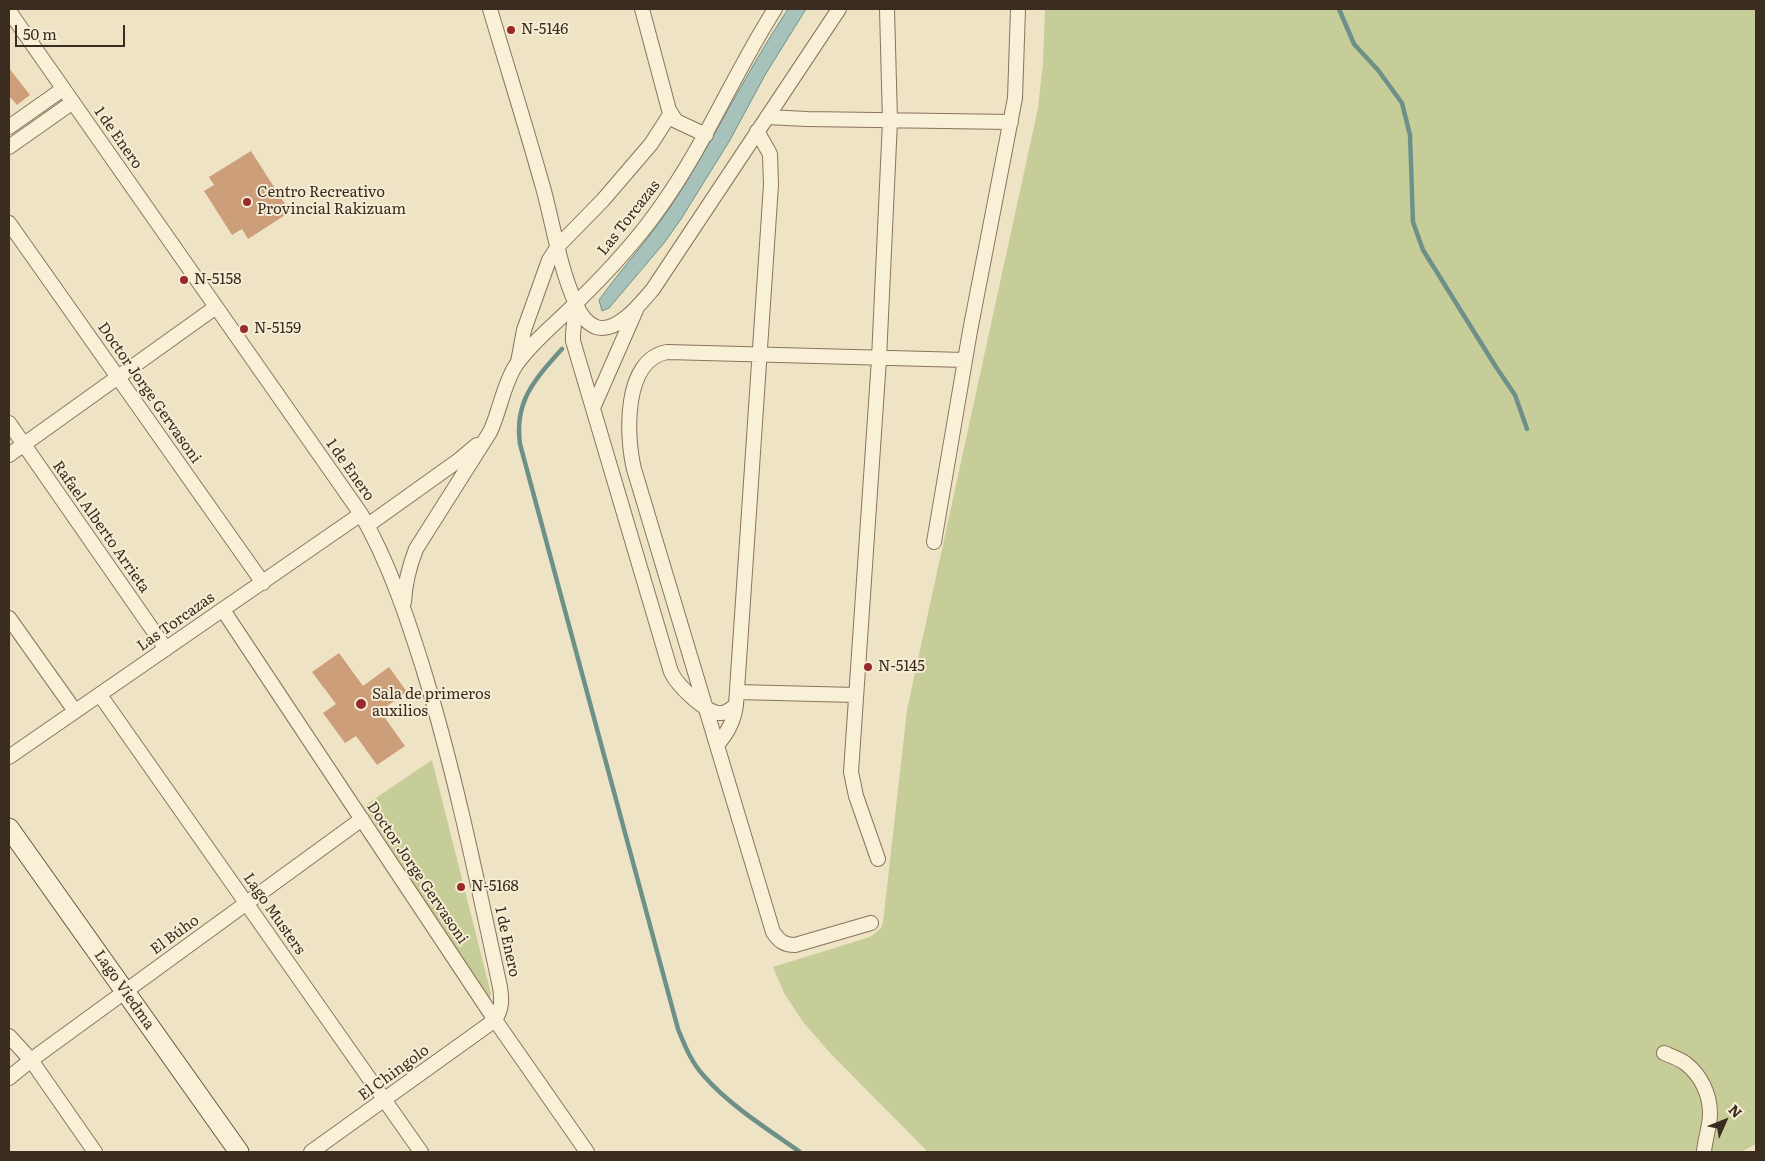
<!DOCTYPE html>
<html>
<head>
<meta charset="utf-8">
<style>
	body { margin:0 }
	#map { position:relative; width:1765px; height:1161px; overflow:hidden; background:#efe3c5; font-family:Literata,serif }
	canvas { display:block }
	.frame { position:absolute; inset:0; border:10px solid #3a2c1f; pointer-events:none }
	.north { position:absolute; left:1700px; top:1096px; width:50px; height:50px; -webkit-text-stroke:4px #f6edd4; paint-order:stroke; rotate:46deg; font-size:14px; font-weight:700; line-height:20px; text-align:center; color:#3a2c1f }
	.north::after { content:''; display:block; margin:auto; width:18px; height:22px; background:#3a2c1f; clip-path:polygon(50% 0,100% 100%,50% 72%,0 100%) }
	.scale { position:absolute; left:15px; top:25px; width:110px; height:22px; box-sizing:border-box; border:2px solid #3a2c1f; border-top:0; padding-left:6px; font-size:15px; line-height:18px; white-space:nowrap; color:#3a2c1f; -webkit-text-stroke:4px #f6edd4; paint-order:stroke }
</style>
</head>
<body>
<div id="map">
<canvas width="1765" height="1161"></canvas>
<div class="frame"></div>
<div class="north">N</div>
<div class="scale">50 m</div>
</div>
<script>
const ctx = document.querySelector('canvas').getContext('2d');
ctx.lineJoin = 'round';
function fill(path, color) { ctx.fillStyle = color; ctx.fill(path, 'evenodd'); }
function strokePath(path, color, width, dash) { ctx.strokeStyle = color; ctx.lineWidth = width; ctx.lineCap = dash ? 'butt' : 'round'; ctx.setLineDash(dash || []); ctx.stroke(path); }
function drawText(font, color, halo, rows, align = 'center') {
  ctx.font = font + ' Literata,serif'; ctx.lineWidth = 4; ctx.setLineDash([]); ctx.textBaseline = 'middle'; ctx.strokeStyle = halo; ctx.fillStyle = color; for (const [text, x, y, turn = 0] of rows) {
    ctx.save(); ctx.translate(x, y); ctx.rotate((+turn || 0) * Math.PI / 180); ctx.textAlign = isNaN(turn) ? turn : align; if (halo) ctx.strokeText(text, 0, 0); ctx.fillText(text, 0, 0); ctx.restore();
  }
}
const green = new Path2D(`
	M1045 9H1756V1144L1741 1152H928L831 1054 803 1022 784 993 773 967 870 937 881 928 883 922 907 710 1038 108 1043 63Z
	M432 760 491 994 488 1000 364 806Z`);
const water = new Path2D(`
	M788 9H806L765 75 730 140 681 219 664 243 609 308 602 311 599 300C622 268 649 239 671 206 713 142 746 72 788 9Z`);
const stream = new Path2D(`
	M1339 9 1354 44 1378 70 1402 103 1410 135 1413 222 1423 250 1496 367 1515 395 1527 429
	M562 349C535 379 514 401 520 444L678 1029C685 1046 691 1062 704 1076 729 1105 769 1130 800 1152`);
const building = new Path2D(`
	M9 68 30 95 17 105 9 96Z
	M251 151 290 212 248 239 242 229 232 235 204 191 214 185 209 177Z
	M339 653 363 686 389 667 407 692 380 711 405 746 377 765 356 736 345 743 323 713 336 704 312 672Z`);
const street = new Path2D(`
	M490 9C508 70 527 130 544 191 554 229 560 269 576 304 580 314 586 323 596 327 617 334 641 303 653 289L839 9
	M642 9 669 110 676 121 706 135
	M9 11 361 514C389 563 406 614 423 668 455 773 477 880 500 987 502 1000 502 1009 495 1020L311 1152
	M767 117 807 119 1011 122
	M9 127 63 89
	M9 147 73 102
	M9 223 263 583
	M576 304 573 334V341L671 672C677 685 707 715 722 713 728 712 732 708 736 705
	M518 362 524 330 549 260 558 246 603 200 651 144 671 113
	M593 408 636 310
	M9 423 166 649
	M9 455 216 307
	M368 525 459 460 477 445
	M934 542 970 331 1015 98 1018 9
	M404 602C405 583 409 567 416 549L490 432C500 411 503 385 516 365 531 343 555 324 574 305 606 274 636 242 661 206 706 143 734 73 775 9
	M223 610 495 1020 587 1152
	M9 618 75 711
	M737 692 856 695
	M100 695 421 1152
	M717 745C728 732 734 721 736 705L771 185 770 154 757 131
	M9 757 361 514
	M878 859 856 796 851 772 879 359 890 121 887 9
	M871 923 795 945C784 945 779 941 773 932L634 469C626 436 623 360 667 352L965 360
	M9 1036 31 1060 95 1152
	M1664 1053C1671 1056 1680 1059 1685 1063 1701 1075 1710 1094 1710 1114 1710 1126 1705 1139 1704 1152
	M9 1078 31 1060 362 819`);
const secondary = new Path2D(`
	M9 828 239 1152`);
const markers = [
	[511,30,5,"#9a2a2a"],
	[247,202,5,"#9a2a2a"],
	[184,280,5,"#9a2a2a"],
	[244,329,5,"#9a2a2a"],
	[868,667,5,"#9a2a2a"],
	[361,704,6,"#9a2a2a"],
	[461,887,5,"#9a2a2a"]
];
const poiNames = [
	["N-5146",521,30],
	["Centro Recreativo",257,193],
	["Provincial Rakizuam",257,210],
	["N-5158",194,280],
	["N-5159",254,329],
	["N-5145",878,667],
	["Sala de primeros",372,695],
	["auxilios",372,712],
	["N-5168",471,887]
];
const streetNames = [
	["1 de Enero",118,138,55],
	["Las Torcazas",629,218,-52],
	["Doctor Jorge Gervasoni",149,393,55],
	["1 de Enero",350,470,55],
	["Rafael Alberto Arrieta",101,527,55],
	["Las Torcazas",176,622,-35],
	["Doctor Jorge Gervasoni",417,873,56],
	["Lago Musters",274,914,55],
	["El Búho",175,935,-36],
	["1 de Enero",507,942,78],
	["Lago Viedma",124,990,55],
	["El Chingolo",394,1073,-36]
];
fill(green, '#c7cd98');
fill(water, '#a6c2ba');
strokePath(water, '#6d9188', 1);
strokePath(stream, '#6d9188', 4.5);
fill(building, '#cd9e7a');
strokePath(street, '#8a745a', 16);
strokePath(secondary, '#6c553e', 21);
strokePath(street, '#f9f0d8', 14);
strokePath(secondary, '#f9f0d8', 19);
for (const [x, y, r, color] of markers) { const dot = new Path2D(); dot.arc(x, y, r, 0, 2 * Math.PI); ctx.fillStyle = color; ctx.fill(dot); strokePath(dot, '#f6edd4', 2); }
drawText('15px', '#3a2c1f', '#f6edd4', poiNames, 'left');
drawText('15px', '#3a2c1f', '#f6edd4', streetNames);
</script>
</body>
</html>
